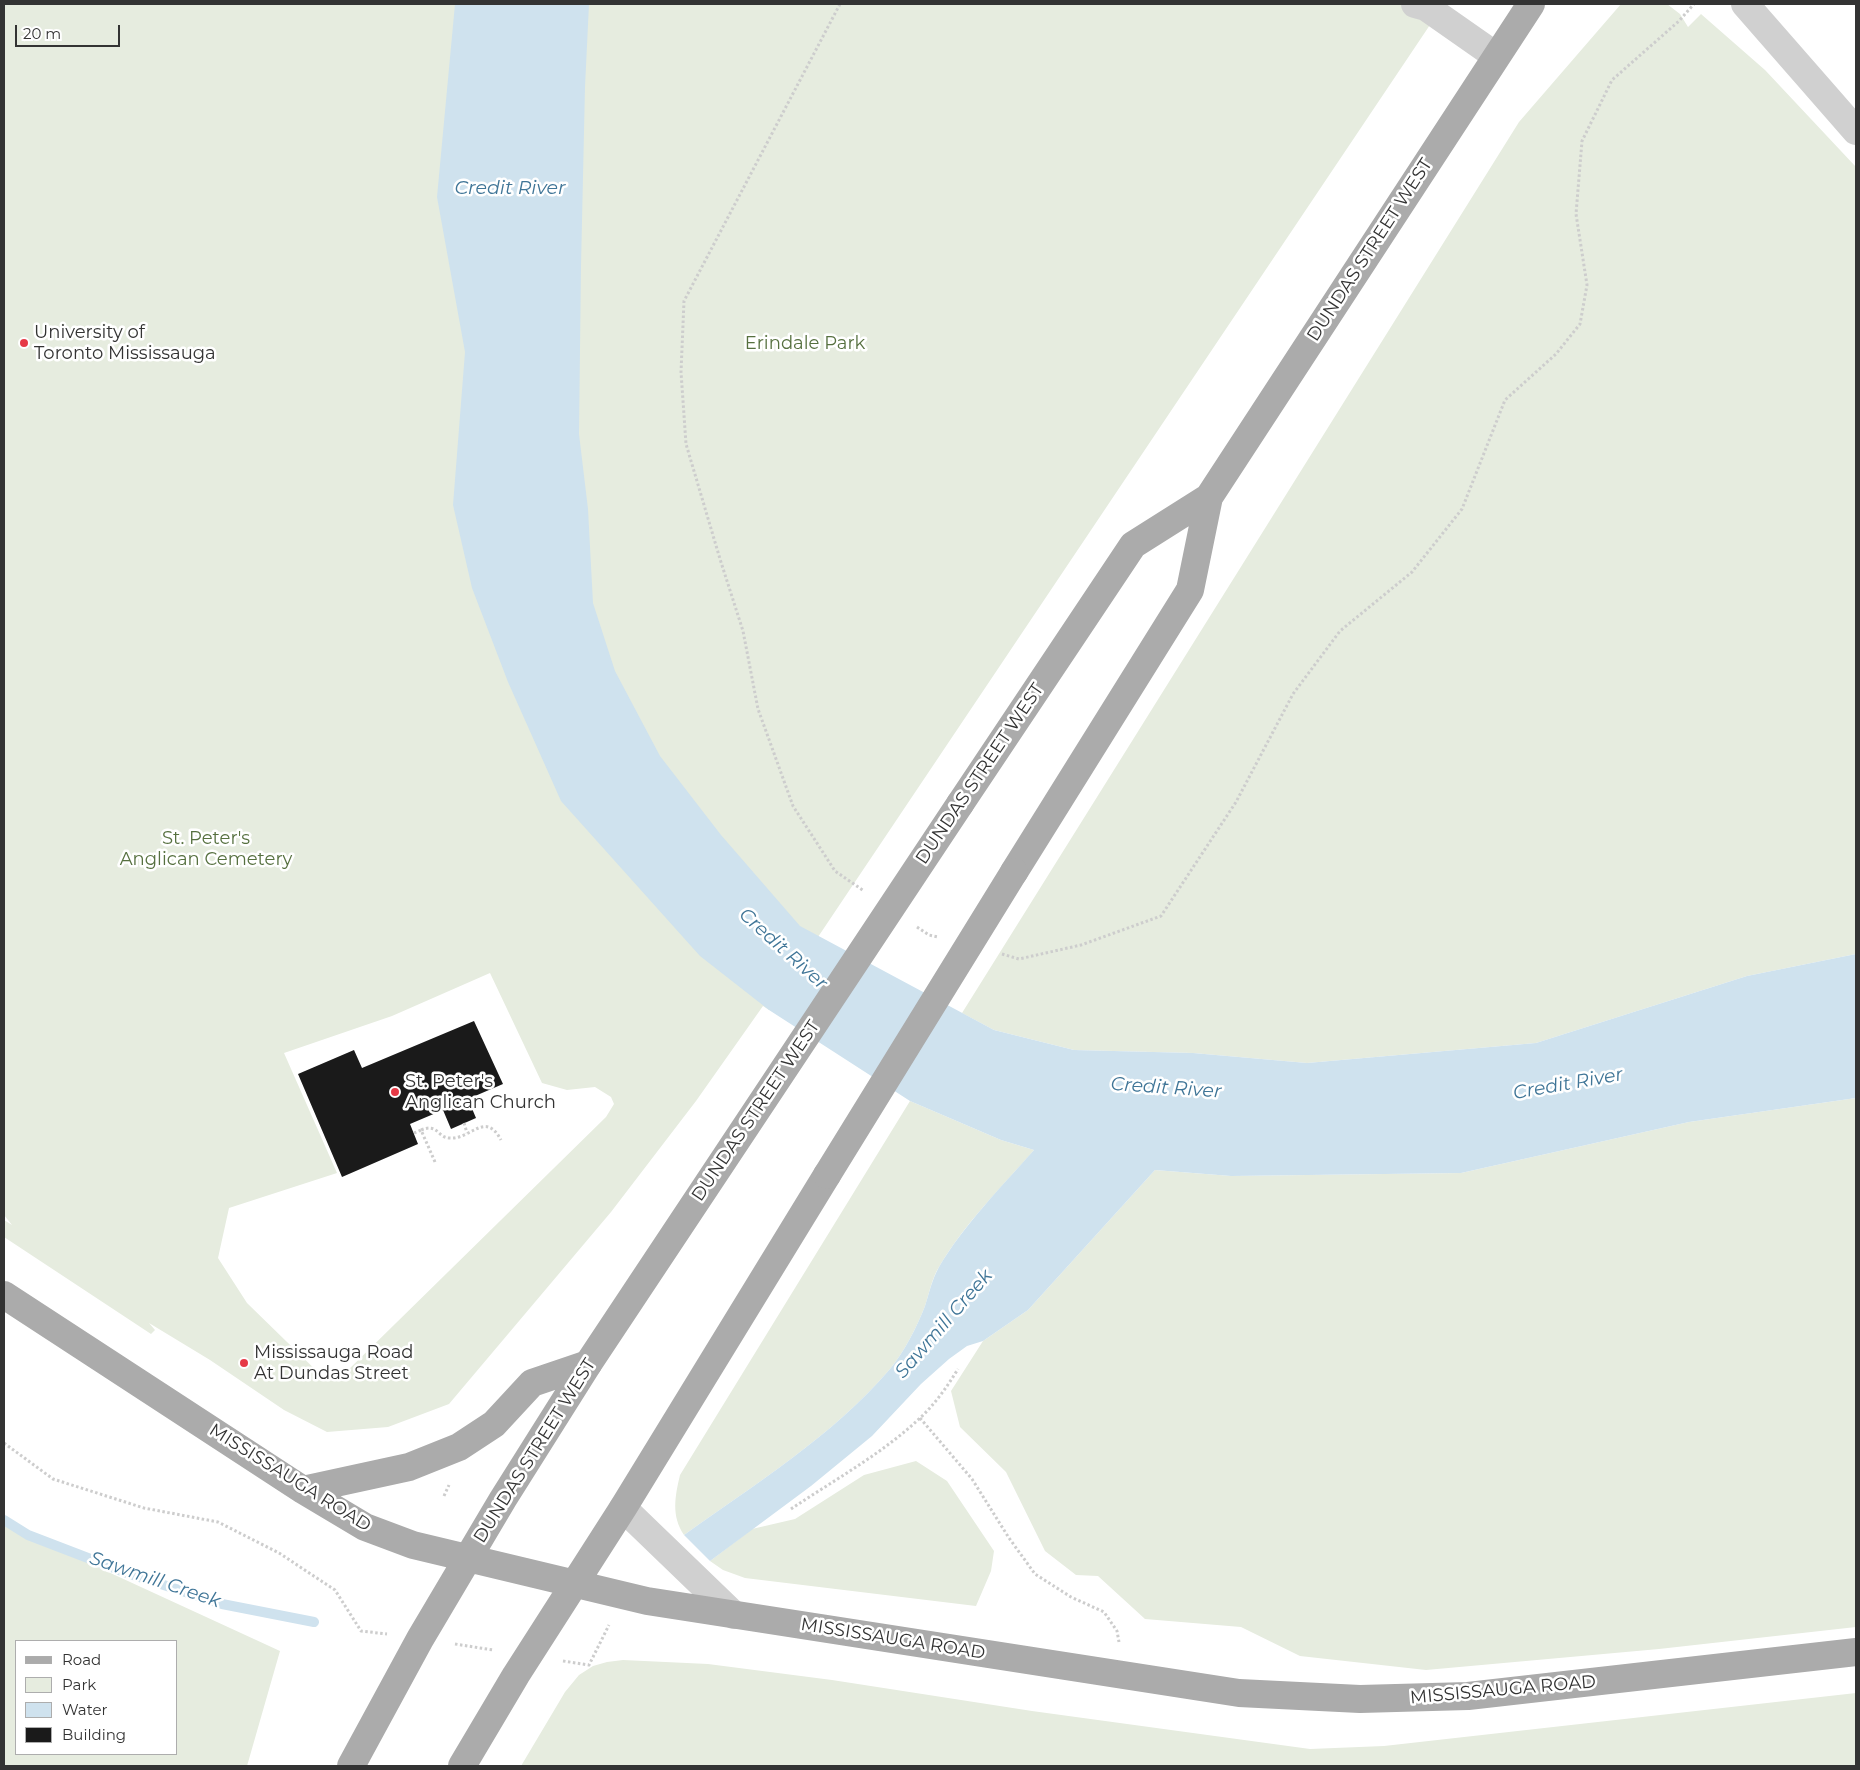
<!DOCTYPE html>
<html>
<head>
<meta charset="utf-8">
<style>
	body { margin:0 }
	#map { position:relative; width:1860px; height:1770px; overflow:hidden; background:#fff; font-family:Montserrat,sans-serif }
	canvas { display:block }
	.frame { position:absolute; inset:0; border:5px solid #333; pointer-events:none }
	.legend { position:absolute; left:15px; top:1640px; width:162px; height:115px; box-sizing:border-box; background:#fff; border:1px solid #adadad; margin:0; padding:6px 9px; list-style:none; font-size:15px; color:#333 }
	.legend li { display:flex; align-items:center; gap:10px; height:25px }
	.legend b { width:25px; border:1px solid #adadad }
	.scale { position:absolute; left:15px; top:25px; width:105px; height:22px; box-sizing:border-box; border:2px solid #333; border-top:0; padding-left:6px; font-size:15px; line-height:18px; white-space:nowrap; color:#333; -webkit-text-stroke:4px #fff; paint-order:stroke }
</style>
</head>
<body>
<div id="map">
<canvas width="1860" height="1770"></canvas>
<div class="frame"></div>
<ul class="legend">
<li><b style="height:6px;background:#ababab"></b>Road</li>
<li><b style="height:14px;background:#e6ecdf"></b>Park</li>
<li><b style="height:14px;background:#cfe2ee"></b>Water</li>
<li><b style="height:14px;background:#1a1a1a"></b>Building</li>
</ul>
<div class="scale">20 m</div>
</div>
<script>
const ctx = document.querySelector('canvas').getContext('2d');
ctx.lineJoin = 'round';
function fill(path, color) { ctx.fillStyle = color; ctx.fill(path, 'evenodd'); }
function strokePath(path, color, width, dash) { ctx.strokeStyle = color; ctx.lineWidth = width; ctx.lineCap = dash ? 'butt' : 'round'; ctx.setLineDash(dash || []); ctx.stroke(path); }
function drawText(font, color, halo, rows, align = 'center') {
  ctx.font = font + ' Montserrat,sans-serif'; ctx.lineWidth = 5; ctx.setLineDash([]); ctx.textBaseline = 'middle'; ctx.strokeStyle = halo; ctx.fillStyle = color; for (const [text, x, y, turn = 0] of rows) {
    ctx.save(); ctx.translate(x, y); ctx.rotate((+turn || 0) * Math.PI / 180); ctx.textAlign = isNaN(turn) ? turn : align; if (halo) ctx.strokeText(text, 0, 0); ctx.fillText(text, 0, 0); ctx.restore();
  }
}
const green = new Path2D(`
	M4 4H1444L769 1010 763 1006 696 1101 611 1212 449 1404 388 1427 327 1432 284 1410 210 1360 149 1323 155 1330 151 1334 4 1237V1220L12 1225 4 1215ZM490 973 542 1083 567 1090 595 1087 611 1097 614 1104 606 1117 343 1375 326 1380 247 1303 218 1258 229 1208 337 1173 284 1053 392 1016Z
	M1621 4H1667L1680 14 1688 27 1701 14 1765 70 1856 167V954L1747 976 1536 1043 1307 1063 1193 1053 1074 1050 994 1030 962 1013 1519 122Z
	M1856 1098V1627L1659 1649 1426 1670 1300 1656 1241 1627 1145 1619 1098 1576 1076 1575 1045 1551 1006 1472 960 1427 951 1391 983 1341 1028 1310 1155 1170 1231 1176 1461 1173 1689 1122Z
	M910 1101 1001 1140 1034 1150C1002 1187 964 1224 939 1267 932 1278 929 1294 925 1306 917 1327 904 1352 890 1369 833 1436 755 1484 684 1535 671 1516 675 1496 680 1475Z
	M916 1461 947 1481 994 1551 991 1571 976 1606 745 1578 723 1570 710 1561 752 1529 795 1519 864 1475Z
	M4 1524 280 1651 247 1766H4ZM16 1641H176V1754H16Z
	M623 1660 708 1664 832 1680 1032 1711 1310 1749 1384 1746 1856 1693V1766H521L565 1692 579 1675 593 1666 607 1662Z`);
const water = new Path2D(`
	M455 4H589L585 87 581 266 579 434 588 509 593 603 615 671 660 756 721 835 800 926 994 1030 1074 1050 1193 1053 1307 1063 1536 1043 1747 976 1856 954V1098L1689 1122 1461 1173 1231 1176 1155 1170 1028 1310 983 1341 967 1346 949 1359 921 1384 872 1436 811 1486 710 1561 684 1535C755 1484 833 1436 890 1369 904 1352 917 1327 925 1306 929 1294 932 1279 939 1267 963 1226 1002 1186 1034 1150L1001 1140 910 1101 769 1010 700 956 561 801 508 682 472 588 453 505 465 352 437 197Z`);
const stream = new Path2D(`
	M4 1520 28 1535 127 1573 222 1604 314 1622`);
const building = new Path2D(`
	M474 1021 503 1084 468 1099 476 1118 451 1129 443 1110 410 1124 418 1144 342 1177 298 1074 354 1050 362 1068Z`);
const path = new Path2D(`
	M840 4 684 301 681 372 686 444 720 559 743 631 758 709 793 806 835 871 864 891
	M917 927 929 935 938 937
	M1002 954 1019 959 1081 945 1161 916 1236 802 1293 694 1340 631 1412 572 1462 509 1505 400 1556 354 1580 324 1587 285 1576 214 1582 141 1612 80 1679 21 1694 4
	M464 1123 467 1133
	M414 1133 421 1130
	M435 1162 421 1130C438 1123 437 1137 449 1138 471 1140 485 1110 501 1140
	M920 1418 972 1479 1009 1538 1035 1574 1071 1597 1104 1612 1117 1631 1119 1642
	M4 1443 53 1479 144 1508 218 1522 279 1553 335 1590 361 1631 387 1634
	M444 1496 449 1485
	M791 1509C834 1480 882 1454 920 1418 935 1404 947 1387 958 1369
	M455 1644 493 1650
	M563 1661 589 1665 609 1625`);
const minor = new Path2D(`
	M1415 4 1426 7 1496 56
	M1745 4 1856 131
	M623 1508 734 1615`);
const major = new Path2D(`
	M960 804 1133 545 1209 497
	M1014 872 1190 590 1209 497 1531 4
	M4 1295 303 1490 365 1527 413 1545 647 1601 1239 1693 1360 1699 1468 1696 1856 1652
	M303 1490 409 1467 459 1447 494 1424 532 1383 588 1364
	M351 1766 420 1639 503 1499 588 1364
	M462 1766 516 1675 623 1508 827 1175`);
const majorBridge = new Path2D(`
	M827 1175 1014 872
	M588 1364 960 804`);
const markers = [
	[24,343,5,"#e63946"],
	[395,1092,5,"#e63946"],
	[244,1363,5,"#e63946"]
];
const streetNames = [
	["DUNDAS STREET WEST",1370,250,-57],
	["DUNDAS STREET WEST",980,774,-56],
	["DUNDAS STREET WEST",756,1111,-56],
	["DUNDAS STREET WEST",535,1451,-58],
	["MISSISSAUGA ROAD",290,1478,32],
	["MISSISSAUGA ROAD",893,1639,9],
	["MISSISSAUGA ROAD",1503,1690,-5]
];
const poiNames = [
	["University of",34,333],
	["Toronto Mississauga",34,354],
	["St. Peter's",405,1082],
	["Anglican Church",405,1103],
	["Mississauga Road",254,1353],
	["At Dundas Street",254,1374]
];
const parkNames = [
	["Erindale Park",805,344],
	["St. Peter's",206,839],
	["Anglican Cemetery",206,860]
];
const waterNames = [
	["Credit River",510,188],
	["Credit River",783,949,42],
	["Credit River",1568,1084,-10],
	["Credit River",1166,1088,4],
	["Sawmill Creek",944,1324,-49],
	["Sawmill Creek",155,1580,19]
];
fill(green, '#e6ecdf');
fill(water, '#cfe2ee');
strokePath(stream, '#cfe2ee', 10);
fill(building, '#1a1a1a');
strokePath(path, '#cdcdcd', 3, [2.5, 2.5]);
strokePath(minor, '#d0d0d0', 28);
strokePath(major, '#ababab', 28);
strokePath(majorBridge, '#ababab', 28);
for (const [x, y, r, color] of markers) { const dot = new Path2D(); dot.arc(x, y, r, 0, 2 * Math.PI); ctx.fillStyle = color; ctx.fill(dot); strokePath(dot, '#fff', 2); }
drawText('18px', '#333', '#fff', streetNames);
drawText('18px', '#333', '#fff', poiNames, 'left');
drawText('18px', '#56703f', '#fff', parkNames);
drawText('italic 19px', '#3f7597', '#fff', waterNames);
</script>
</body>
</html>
